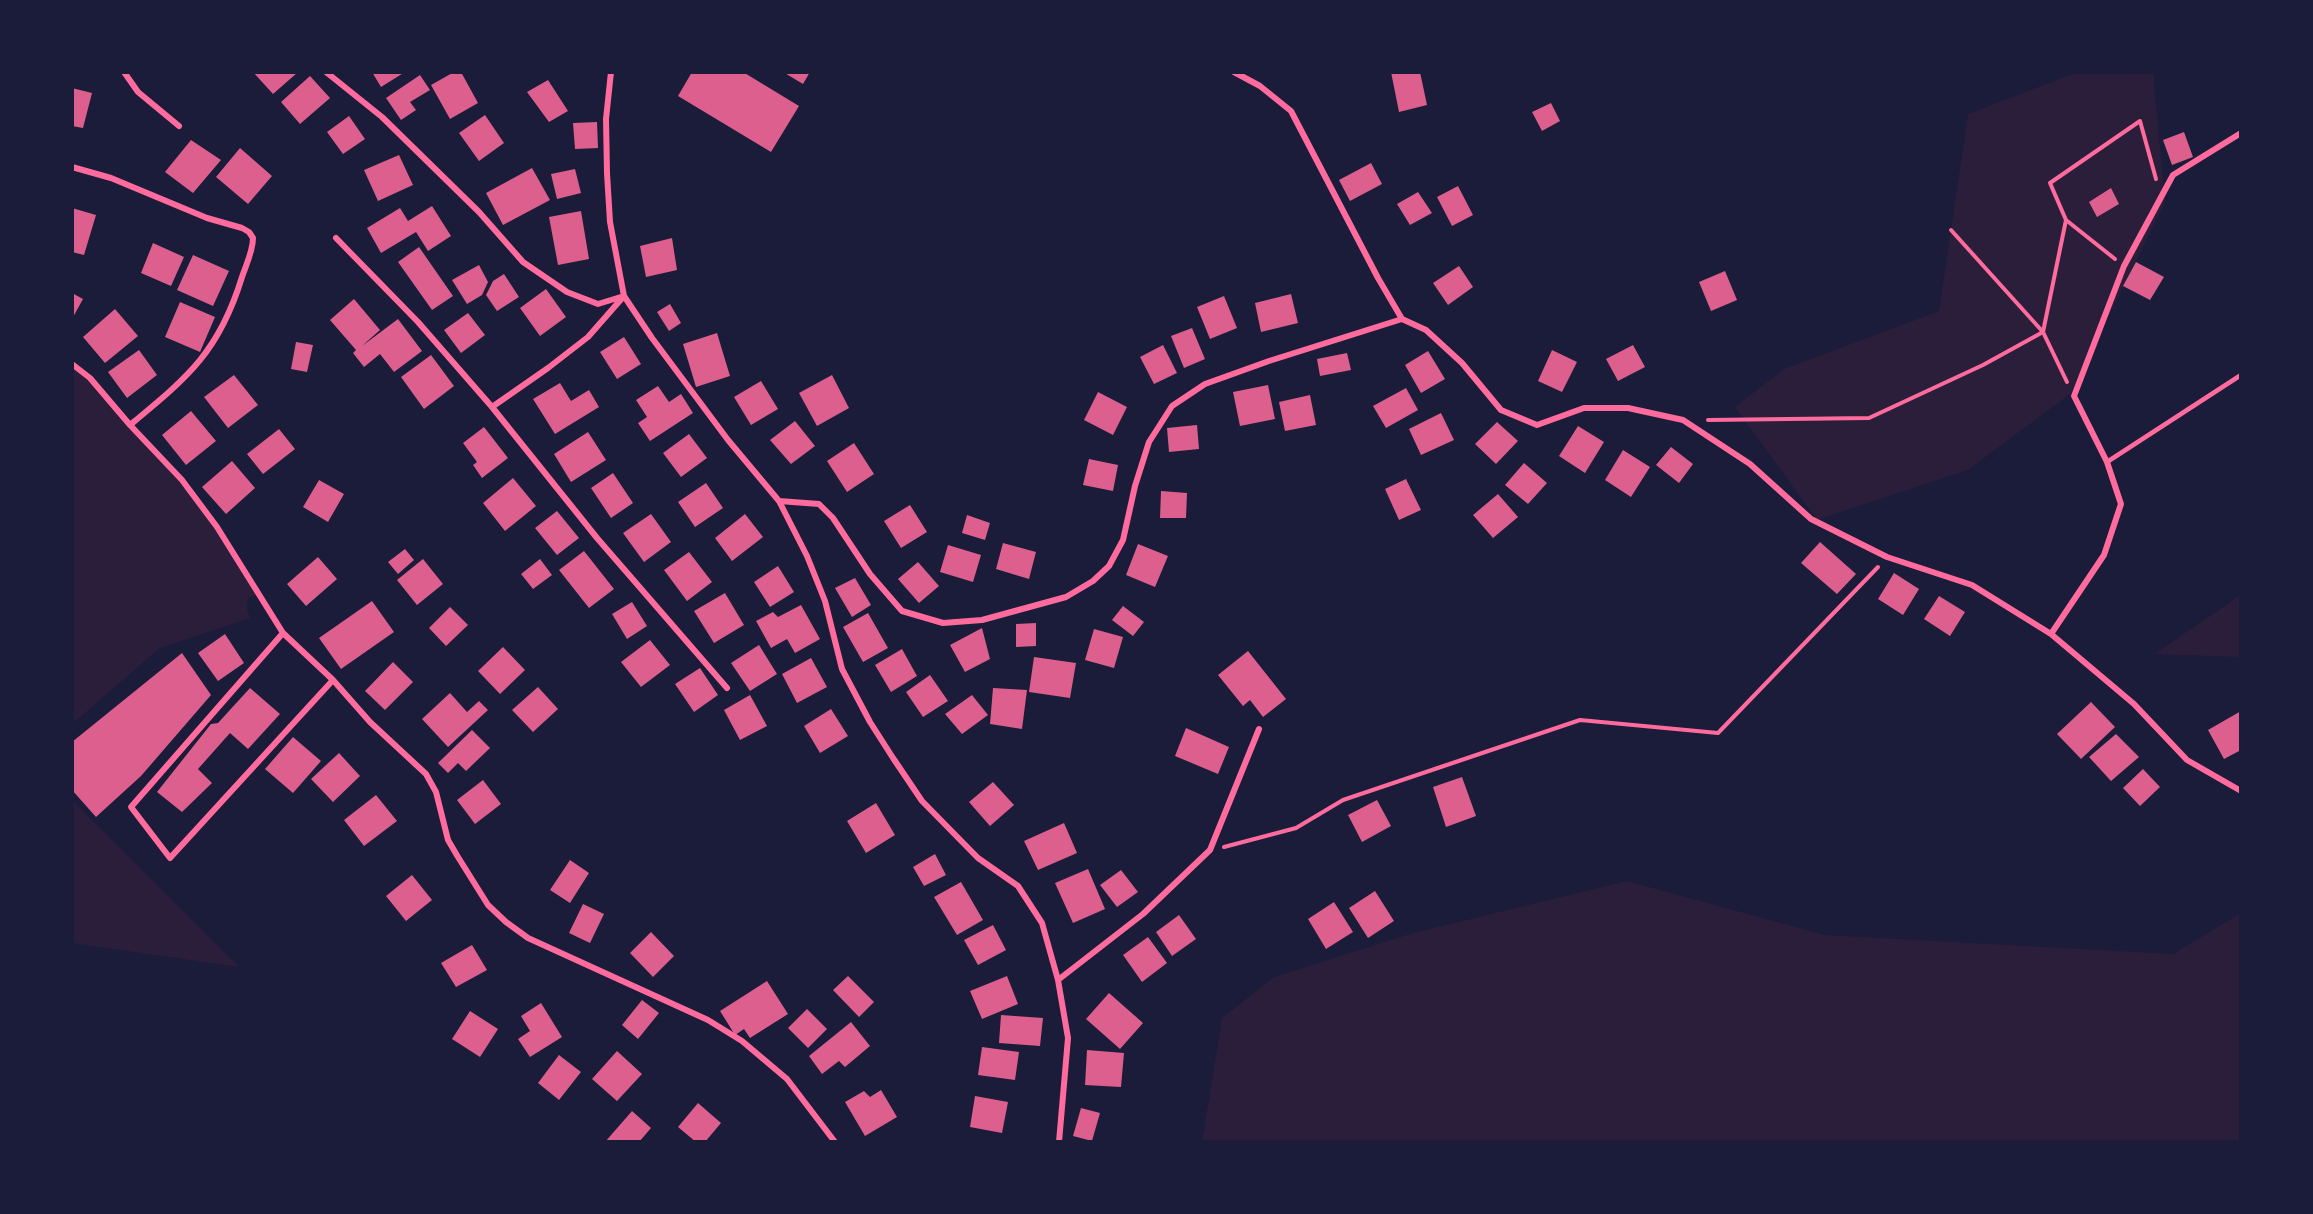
<!DOCTYPE html>
<html>
<head>
<meta charset="utf-8">
<style>
	body { margin:0 }
	#map { position:relative; width:2313px; height:1214px; overflow:hidden; background:#1b1b3a; font-family:"Sofia Sans Condensed",sans-serif }
	canvas { display:block }
	.frame { position:absolute; inset:0; border:74px solid #1b1b3a; pointer-events:none }
</style>
</head>
<body>
<div id="map">
<canvas width="2313" height="1214"></canvas>
<div class="frame"></div>
</div>
<script>
const ctx = document.querySelector('canvas').getContext('2d');
ctx.lineJoin = 'round';
function fill(path, color) { ctx.fillStyle = color; ctx.fill(path, 'evenodd'); }
function strokePath(path, color, width, dash) { ctx.strokeStyle = color; ctx.lineWidth = width; ctx.lineCap = dash ? 'butt' : 'round'; ctx.setLineDash(dash || []); ctx.stroke(path); }
const green = new Path2D(`
	M2078 72H2153L2165 202 2070 394 1968 470 1817 520 1735 407 1784 369 1939 311 1968 114Z
	M72 364 90 378 182 480 258 594 248 598 247 608 250 618 160 648 72 724Z
	M2241 595V657L2154 654Z
	M72 800 239 967 72 943Z
	M1627 881 1825 935 2173 954 2241 913V1142H1202L1222 1018 1274 977 1413 933Z`);
const building = new Path2D(`
	M253 72H295L297 73 273 94Z
	M372 72H405L381 87Z
	M454 72H461L478 103 450 119 431 85Z
	M692 72H743L799 106 771 152 678 96Z
	M783 72H810L803 84Z
	M1391 72H1420L1427 105 1399 112Z
	M420 75 430 90 410 102 416 110 401 120 386 98Z
	M310 76 330 98 300 124 281 102Z
	M548 80 568 111 549 122 527 92Z
	M72 88 92 93 83 128 72 126Z
	M1551 103 1560 121 1542 131 1532 112Z
	M485 115 504 143 479 161 459 133Z
	M349 116 365 139 343 154 327 132Z
	M597 122 598 148 575 149 573 123Z
	M2184 132 2193 157 2172 165 2163 140Z
	M191 140 221 160 193 193 165 172Z
	M240 148 272 176 248 204 216 177Z
	M399 155 413 185 378 201 364 170Z
	M1371 163 1382 184 1350 201 1339 180Z
	M532 168 550 200 503 225 486 193Z
	M575 169 581 193 557 199 551 174Z
	M1458 186 1473 215 1452 226 1437 197Z
	M2111 188 2119 204 2097 217 2089 202Z
	M1418 192 1432 213 1410 225 1397 204Z
	M432 206 451 236 428 251 416 232 381 253 367 228 400 208 408 221Z
	M72 208 96 215 84 255 72 252Z
	M581 211 589 259 558 265 549 217Z
	M672 238 677 270 646 277 640 246Z
	M153 243 184 257 171 286 141 273Z
	M419 247 453 296 432 310 398 262Z
	M193 255 229 271 213 306 177 290Z
	M2136 262 2164 277 2150 300 2123 286Z
	M479 265 488 282 482 295 467 304 452 280Z
	M1459 266 1473 287 1448 305 1433 283Z
	M1725 271 1737 300 1711 311 1699 282Z
	M504 274 519 297 497 311 486 295 493 281Z
	M546 289 566 317 540 336 520 308Z
	M72 293 83 299 72 319Z
	M1291 294 1298 323 1261 332 1255 303Z
	M1224 296 1237 328 1210 339 1197 307Z
	M354 299 380 330 362 346 398 319 422 351 394 372 380 354 364 367 353 353 356 350 330 320Z
	M180 302 215 317 200 352 165 337Z
	M670 304 681 323 669 331 657 312Z
	M115 309 138 336 105 363 83 337Z
	M468 313 485 335 461 353 444 330Z
	M1192 328 1205 359 1184 368 1171 336Z
	M717 333 730 376 696 387 683 344Z
	M624 337 641 364 617 379 600 352Z
	M296 342 313 345 307 372 291 369Z
	M1163 345 1177 373 1154 384 1140 357Z
	M1633 345 1645 367 1618 381 1606 359Z
	M139 350 157 375 127 398 108 372Z
	M1552 350 1577 362 1562 392 1538 381Z
	M1428 351 1445 379 1421 393 1405 365Z
	M1347 353 1351 370 1320 376 1317 359Z
	M431 355 454 386 424 409 401 377Z
	M234 375 258 405 228 428 204 397Z
	M832 375 849 408 817 426 799 393Z
	M761 381 778 409 751 425 734 397Z
	M560 383 571 401 589 390 599 407 555 434 533 399Z
	M1268 385 1275 419 1240 426 1233 392Z
	M658 386 669 402 681 394 693 413 650 441 638 423 647 417 636 400Z
	M1406 388 1418 410 1386 428 1373 406Z
	M1098 392 1127 407 1113 435 1084 420Z
	M1310 395 1316 425 1285 431 1279 402Z
	M191 411 216 441 186 465 162 435Z
	M1441 413 1454 440 1421 455 1409 429Z
	M795 421 815 446 791 464 770 440Z
	M1497 422 1518 441 1496 464 1475 444Z
	M1197 425 1199 449 1169 452 1167 428Z
	M1578 426 1604 442 1585 473 1559 456Z
	M484 427 508 458 482 478 473 465 477 462 463 443Z
	M279 429 295 449 263 474 247 454Z
	M588 432 606 460 571 482 554 454Z
	M689 434 707 458 681 477 663 453Z
	M854 443 874 474 847 492 827 461Z
	M1671 447 1693 464 1679 483 1656 465Z
	M1623 450 1650 467 1631 497 1605 480Z
	M1089 459 1118 465 1113 491 1083 485Z
	M232 461 255 488 226 514 202 487Z
	M1524 463 1547 483 1528 504 1505 485Z
	M613 473 633 503 611 518 591 488Z
	M513 478 536 506 505 531 483 503Z
	M1406 479 1421 510 1399 520 1385 489Z
	M319 480 344 494 328 522 303 507Z
	M706 483 723 508 695 527 678 502Z
	M1161 491 1187 493 1186 518H1160Z
	M1498 494 1518 517 1493 538 1473 515Z
	M910 505 927 532 901 548 884 521Z
	M557 511 579 538 557 555 535 528Z
	M651 514 671 542 644 562 623 533Z
	M745 514 763 537 732 561 715 538Z
	M967 515 990 523 985 540 962 533Z
	M1820 542 1856 574 1837 594 1801 563Z
	M1003 543 1036 552 1029 579 996 569Z
	M1138 544 1168 556 1155 587 1126 575Z
	M948 545 981 555 973 582 940 572Z
	M405 549 414 560 398 574 388 562Z
	M584 551 614 589 589 608 559 570Z
	M689 552 712 582 687 601 664 570Z
	M318 557 337 579 306 606 287 584Z
	M423 559 443 584 417 605 397 580Z
	M540 559 552 575 533 589 521 574Z
	M918 562 939 586 919 603 898 579Z
	M778 566 794 592 770 607 754 582Z
	M1894 573 1919 589 1903 615 1878 599Z
	M855 578 871 605 852 617 835 588Z
	M725 593 744 625 714 643 694 611Z
	M1939 596 1965 612 1950 636 1924 619Z
	M372 601 394 632 341 669 319 638Z
	M632 602 647 626 627 639 612 614Z
	M801 605 820 639 795 653 787 639 771 648 756 621 773 612 778 617Z
	M1123 606 1144 622 1133 636 1112 620Z
	M450 607 468 625 446 646 429 628Z
	M868 613 888 648 863 662 843 627Z
	M1036 623V646L1016 647V624Z
	M982 628 990 659 965 672 950 645Z
	M1094 629 1123 637 1114 668 1085 660Z
	M225 634 244 663 218 681 198 653Z
	M650 640 670 665 641 687 621 662Z
	M759 645 777 674 750 691 731 663Z
	M503 647 525 670 500 694 478 671Z
	M902 649 917 676 891 692 875 665Z
	M1248 651 1286 699 1263 717 1250 700 1243 706 1218 675Z
	M182 653 211 695 141 776 96 817 72 790V742Z
	M1034 657 1076 663 1070 698 1029 692Z
	M811 658 827 687 797 703 782 674Z
	M393 662 413 682 385 710 365 691Z
	M700 668 718 695 694 712 675 684Z
	M930 675 948 701 923 717 906 692Z
	M538 687 558 709 533 732 512 710Z
	M250 688 280 714 248 749 230 733 198 769 212 783 182 812 157 792 211 724 218 723Z
	M993 688 1027 690 1022 729 990 724Z
	M450 693 467 712 479 701 488 710 448 747 422 719Z
	M750 695 767 726 740 740 724 710Z
	M972 695 988 715 962 734 945 714Z
	M2091 702 2115 727 2081 759 2057 734Z
	M831 709 848 736 820 753 804 726Z
	M2241 711V750L2224 759 2208 730Z
	M1186 728 1229 747 1218 774 1175 756Z
	M472 730 490 748 466 771 458 763 448 773 438 763Z
	M2116 734 2139 757 2111 781 2089 757Z
	M293 737 321 761 293 793 265 769Z
	M339 753 360 776 333 802 311 779Z
	M2143 769 2160 787 2140 806 2123 788Z
	M1462 777 1476 816 1446 827 1433 787Z
	M483 780 501 804 475 824 457 800Z
	M993 782 1014 805 990 826 969 802Z
	M376 795 397 821 364 846 344 820Z
	M1377 800 1391 826 1362 842 1348 815Z
	M876 803 895 835 866 853 847 821Z
	M1064 823 1077 853 1038 870 1024 841Z
	M935 854 946 875 924 886 913 867Z
	M570 860 589 873 570 903 550 890Z
	M1088 869 1105 909 1073 923 1055 883Z
	M1121 870 1138 892 1117 907 1100 885Z
	M412 875 432 900 406 921 386 896Z
	M961 882 983 920 957 935 934 897Z
	M1375 891 1394 921 1368 938 1349 908Z
	M1334 902 1353 932 1326 949 1308 919Z
	M583 904 604 914 590 943 569 933Z
	M1179 915 1196 939 1172 956 1156 932Z
	M993 925 1006 950 978 965 964 940Z
	M651 932 674 956 653 977 630 953Z
	M1148 937 1167 963 1142 982 1123 955Z
	M472 945 487 970 456 987 441 963Z
	M848 976 874 1002 859 1017 833 990Z
	M1007 976 1018 1004 982 1019 970 991Z
	M767 981 788 1014 750 1038 744 1029 735 1035 720 1011Z
	M1109 993 1143 1023 1120 1049 1086 1019Z
	M642 1000 659 1013 638 1039 622 1025Z
	M541 1003 562 1037 530 1057 518 1039 530 1031 521 1016Z
	M807 1009 827 1029 808 1048 788 1028Z
	M470 1011 498 1029 480 1057 452 1039Z
	M1001 1015 1043 1018 1040 1046 999 1043Z
	M851 1022 870 1046 845 1067 839 1061 822 1074 809 1056Z
	M982 1047 1019 1052 1015 1080 978 1075Z
	M1087 1050 1124 1053 1121 1087 1085 1085Z
	M617 1051 642 1074 617 1101 592 1079Z
	M559 1055 581 1072 559 1100 538 1083Z
	M881 1090 897 1117 865 1136 845 1102 864 1091 870 1097Z
	M975 1096 1008 1102 1002 1133 970 1127Z
	M698 1103 721 1123 705 1142H696L678 1127Z
	M1081 1108 1100 1113 1092 1141 1073 1136Z
	M632 1111 651 1128 639 1142H605Z`);
const path = new Path2D(`
	M2066 220 2115 259
	M1951 230 2043 332 2067 382
	M1708 420 1869 418 1983 365 2043 332 2066 220 2050 183 2140 121 2156 179
	M1224 847 1296 828 1343 800 1580 720 1718 733 1878 567`);
const service = new Path2D(`
	M2107 462 2241 375`);
const minor = new Path2D(`
	M124 72 138 92 179 126
	M326 72 382 117 479 212 523 262 567 292 598 304 624 296
	M611 72 606 119 607 173 610 222 624 296 652 338 728 440 779 501 807 556 825 601 842 669 870 722 893 758 922 801 978 858 1018 886 1042 923 1058 980 1068 1038 1059 1142
	M1234 72 1260 86 1291 111 1378 278 1402 319 1426 330 1462 363 1501 410 1537 425 1584 408H1628L1683 420 1750 464 1811 519 1887 557 1972 585 2051 634 2134 704 2187 760 2241 791
	M72 167 111 178 207 218 242 228 249 232 253 238C253 251 246 265 242 277 219 352 188 377 130 425
	M336 238 418 322 492 407 597 538 727 688
	M72 364 90 378 130 425 182 480 217 527 283 633 333 680 370 722 426 774 436 792 448 840 458 857 488 905 506 922 528 938 708 1020 742 1041 787 1079 835 1142
	M492 407 548 368 588 337 624 296
	M779 501 819 504 833 518 870 574 902 611 943 623 982 620 1066 597 1093 581 1109 566 1123 540 1135 486 1149 442 1172 406 1205 384 1269 361 1402 319
	M283 633 131 807 170 858 333 680
	M2051 634 2104 555 2121 504 2107 462 2074 396 2124 266 2173 175 2241 133
	M1058 980 1143 914 1210 850 1259 729`);
fill(green, '#2a1e3b');
fill(building, '#dd5f8e');
strokePath(path, '#ff6b9d', 4);
strokePath(service, '#ff6b9d', 4.5);
strokePath(minor, '#ff6b9d', 6);
</script>
</body>
</html>
